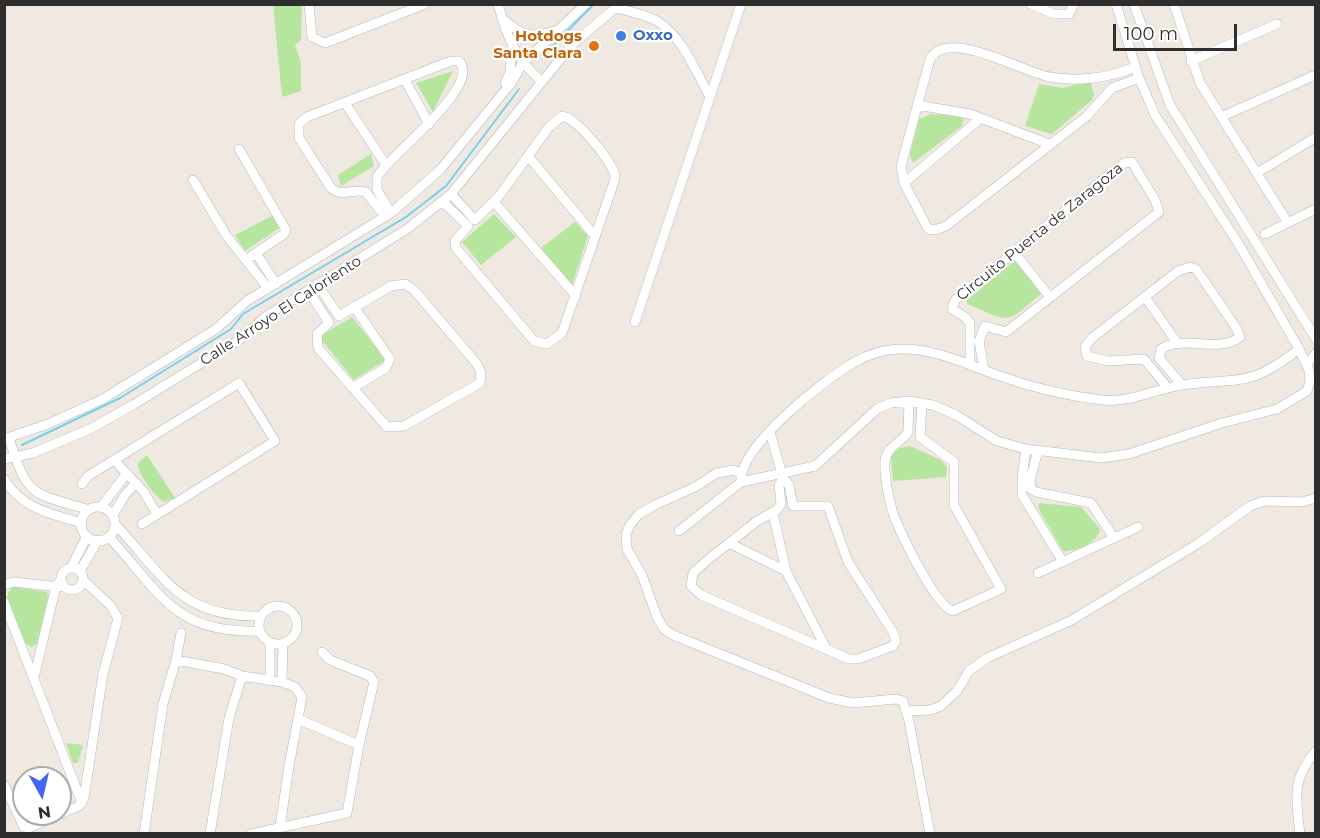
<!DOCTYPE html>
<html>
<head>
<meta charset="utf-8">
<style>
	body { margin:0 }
	#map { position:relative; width:1320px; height:838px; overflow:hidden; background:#efe9e1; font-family:Montserrat,sans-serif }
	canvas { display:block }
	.frame { position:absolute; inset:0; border:6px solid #2e2e2e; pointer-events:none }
	.north { position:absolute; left:12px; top:766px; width:60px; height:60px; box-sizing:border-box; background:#fff; border:2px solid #ababab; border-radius:50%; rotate:172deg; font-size:16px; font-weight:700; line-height:24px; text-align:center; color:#2e2e2e }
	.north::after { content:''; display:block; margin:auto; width:21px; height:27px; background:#4264fb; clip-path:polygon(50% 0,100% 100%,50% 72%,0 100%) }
	.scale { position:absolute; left:1113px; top:24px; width:124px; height:27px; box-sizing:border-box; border:3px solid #2e2e2e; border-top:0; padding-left:8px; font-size:18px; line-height:21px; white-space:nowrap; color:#2e2e2e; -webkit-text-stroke:4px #fff; paint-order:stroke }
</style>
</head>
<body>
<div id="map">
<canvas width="1320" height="838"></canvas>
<div class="frame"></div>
<div class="north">N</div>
<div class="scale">100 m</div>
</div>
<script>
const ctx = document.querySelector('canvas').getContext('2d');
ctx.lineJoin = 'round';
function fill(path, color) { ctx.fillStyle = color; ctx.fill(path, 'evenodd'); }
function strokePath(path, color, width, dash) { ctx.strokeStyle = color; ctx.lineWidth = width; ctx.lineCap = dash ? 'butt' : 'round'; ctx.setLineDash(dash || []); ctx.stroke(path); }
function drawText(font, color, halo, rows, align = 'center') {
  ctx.font = font + ' Montserrat,sans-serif'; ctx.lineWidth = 4.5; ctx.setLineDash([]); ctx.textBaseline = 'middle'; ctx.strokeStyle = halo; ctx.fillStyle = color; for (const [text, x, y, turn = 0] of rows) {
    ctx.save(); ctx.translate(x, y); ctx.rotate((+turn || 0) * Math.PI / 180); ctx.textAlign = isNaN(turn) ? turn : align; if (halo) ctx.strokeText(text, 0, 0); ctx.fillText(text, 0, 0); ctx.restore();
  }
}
const green = new Path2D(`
	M273 5H302L301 40 295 45 301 63V91L282 97Z
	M453 71 433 112 416 83Z
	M1086 82 1091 83 1094 95 1092 100 1052 134 1025 126 1039 84 1062 88Z
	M931 114 957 116 964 119 962 126 913 163 910 155 919 119Z
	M371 154 374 166 341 186 338 175Z
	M494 214 516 237 481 265 462 242Z
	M274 215 281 227 245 251 235 235Z
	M575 222 588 236 572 285 541 248Z
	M1015 260 1042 293C1004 325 1013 323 967 304V300Z
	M352 317 386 360 354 380 319 337Z
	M910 446 941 460 947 467 946 477 893 481 891 456 900 448Z
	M147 455 175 498 164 502C154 496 138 475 138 463Z
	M1039 503 1081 507 1100 529C1098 544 1076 551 1063 551L1038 508Z
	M13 587 47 592 48 597 37 643 32 647 26 644 7 597 9 591Z
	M66 743 83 745 78 763H73Z`);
const stream = new Path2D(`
	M543 56 594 4
	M22 445 120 398 231 329 243 314 406 217 446 186 519 89`);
const minor = new Path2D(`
	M309 4 312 37 325 43 425 4
	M498 4C507 37 516 59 541 81
	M1030 4 1054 14H1069L1074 4
	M1134 4 1170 105 1316 339
	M1174 4 1200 83 1288 223
	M616 8C629 11 644 14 657 21 682 36 695 70 709 95
	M503 19C521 35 531 39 555 31
	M1191 61 1277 24
	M1135 67C1109 78 1078 82 1050 77 1023 73 948 27 930 59L901 166 904 183 928 229 935 230 946 226 1087 116 1112 88 1139 78
	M405 80 429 124
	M505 83 510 72 512 47
	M345 103 386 165
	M917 105 970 114 1049 144
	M1221 117 1313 76
	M239 149 286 230 284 234 247 259
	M528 156 595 236
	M1257 173 1316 137
	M193 180 226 235 268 288
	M904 183 981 118
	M443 202 468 226 455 241 456 248 534 341 547 344 562 333 615 179C617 166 576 117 562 116L549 127 499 196 475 220 451 194
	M494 202 576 296
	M385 217 366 192C354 188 342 198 331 188L299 138V124L307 117 451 61H459C483 86 389 155 377 177V190L391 213
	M1265 234 1316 209
	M1014 252 1049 296
	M256 253 276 284
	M308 290 329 323 317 334 318 348 387 427 404 426 480 383 481 373 477 364 414 290 405 284 391 286 339 316 317 284
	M1145 297 1178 344
	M635 322 741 4
	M1307 364 1316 353
	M970 365V323L965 317 952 309 955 300 1124 163 1132 162 1155 200 1159 212 1006 332 985 326 979 341 984 370
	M1167 387 1144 359 1108 361 1087 356 1085 347 1092 338 1178 271 1190 267 1196 269 1237 329 1240 337C1219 354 1184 334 1161 349L1159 358 1182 385
	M352 388 386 368 390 359 355 308
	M909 401 908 432C902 442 887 447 885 460 884 474 888 496 892 510 898 529 935 606 953 611L1001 589 954 505V462L920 437 922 403
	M770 432 783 478 789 485 793 506H828L848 562 893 632 896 641 893 646 858 659H849L701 595 691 586 693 573 710 558 757 521 777 510 781 504 779 485 783 478
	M9 438C28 498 30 492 89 510
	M4 439 48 424 103 399 216 329 247 301 391 213 440 170 512 82 522 64 586 4
	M1026 449 1022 478V495L1063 562
	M1038 451 1030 480 1031 489 1036 492 1091 503 1114 538
	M4 459 33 453 90 429 133 405 242 338 265 317 407 229 451 194 558 62 574 43 620 4
	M114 460 144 492 157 514
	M740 474 734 470 717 473 695 487 657 504 639 514 630 525 626 534 627 549 642 575 657 617 664 629 673 635 829 698 853 703 896 699 903 701 909 721 930 834
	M4 479C22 509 51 514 82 523
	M741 482C738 447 824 380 853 363 867 355 884 349 900 349 935 348 968 365 1000 376 1033 388 1068 396 1102 400 1131 403 1154 389 1182 385 1240 377 1248 389 1299 349
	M82 484 88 476 239 383 275 441 142 524
	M101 507 127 473
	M81 524a17 17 0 1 1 34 0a17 17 0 1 1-34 0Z
	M773 513 786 571 827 650
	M113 515 125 495 136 483
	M115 524C164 576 180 618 261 616
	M679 531 741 482 815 466 877 409 891 403 909 401 933 405 956 415 997 441 1026 449 1101 458 1129 454 1222 423 1277 409 1307 391 1310 381 1309 370 1299 349 1238 243 1155 115 1139 78 1116 4
	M109 537C160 592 173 634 260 631
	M729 543 786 571
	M71 568 87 536
	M61 579a11 11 0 1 1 22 0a11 11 0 1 1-22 0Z
	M80 571 98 540
	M1038 573 1138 527
	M4 585 13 582 60 587
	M4 602 82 803
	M259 625a19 19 0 1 1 38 0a19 19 0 1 1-38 0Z
	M176 660 224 669 242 676 282 682 295 687 302 697 289 766 280 827
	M34 678 56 586 61 580
	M270 681V643
	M282 682 283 643
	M907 711 930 710 941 706 957 691 969 671 987 658 1070 621 1199 543 1250 506 1264 501 1302 502 1316 498
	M298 719 359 745
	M4 785 24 827 29 828 79 806 84 798 103 674 118 618 110 605 83 580
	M144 834 163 704 176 660 181 633
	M210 834 229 718 242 676
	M251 834 347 813 359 745 374 682 370 676 330 660 322 652
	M1300 834C1296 799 1291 779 1316 751`);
const markers = [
	[621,36,6,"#3f7fe0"],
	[594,46,6,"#e8710a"]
];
const shopNames = [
	["Oxxo",633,36]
];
const foodNames = [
	["Hotdogs",582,37],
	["Santa Clara",582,54]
];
const streetNames = [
	["Circuito Puerta de Zaragoza",1040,232,-39],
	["Calle Arroyo El Caloriento",281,311,-33]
];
fill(green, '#b6e59e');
strokePath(stream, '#75cff0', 2);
strokePath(minor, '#b4b7c1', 10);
strokePath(minor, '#fff', 9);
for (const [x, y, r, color] of markers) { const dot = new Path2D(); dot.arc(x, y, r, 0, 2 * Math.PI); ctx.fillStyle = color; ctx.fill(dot); strokePath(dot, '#fff', 2); }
drawText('bold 15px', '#366cbe', '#fff', shopNames, 'left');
drawText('bold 15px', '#c56008', '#fff', foodNames, 'right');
drawText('15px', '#2e2e2e', '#fff', streetNames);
</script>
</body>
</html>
